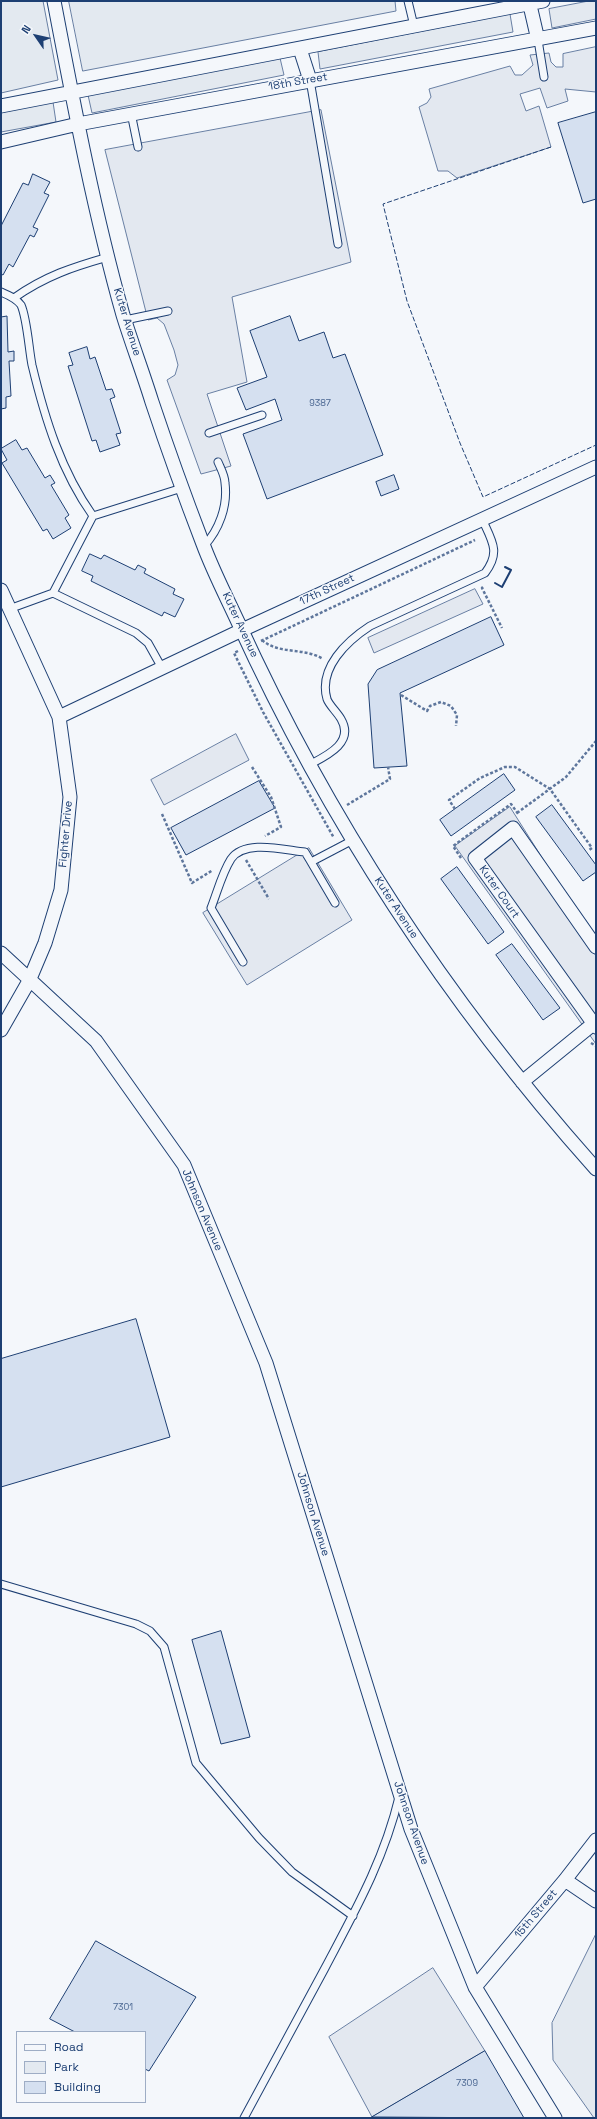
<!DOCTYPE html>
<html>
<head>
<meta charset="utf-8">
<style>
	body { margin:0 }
	#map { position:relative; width:597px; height:2119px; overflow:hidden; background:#f4f7fb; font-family:"Space Grotesk",sans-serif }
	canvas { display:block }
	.frame { position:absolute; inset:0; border:2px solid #1d3f73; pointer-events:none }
	.legend { position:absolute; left:16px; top:2031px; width:130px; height:72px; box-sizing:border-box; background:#f4f7fb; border:1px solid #9eadc5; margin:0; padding:5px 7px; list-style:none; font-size:12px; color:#1d3f73 }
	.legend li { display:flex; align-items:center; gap:8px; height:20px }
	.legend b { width:20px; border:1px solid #9eadc5 }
	.north { position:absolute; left:16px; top:16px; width:40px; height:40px; -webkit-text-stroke:3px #f4f7fb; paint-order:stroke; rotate:304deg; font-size:11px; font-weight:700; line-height:16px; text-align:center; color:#1d3f73 }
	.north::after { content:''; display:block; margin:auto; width:14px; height:18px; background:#1d3f73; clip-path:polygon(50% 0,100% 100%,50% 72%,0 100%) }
</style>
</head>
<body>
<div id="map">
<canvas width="597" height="2119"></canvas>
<div class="frame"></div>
<ul class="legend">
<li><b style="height:5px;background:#f4f7fb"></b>Road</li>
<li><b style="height:11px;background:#e3e9f0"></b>Park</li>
<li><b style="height:11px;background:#d5e0f0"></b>Building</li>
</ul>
<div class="north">N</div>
</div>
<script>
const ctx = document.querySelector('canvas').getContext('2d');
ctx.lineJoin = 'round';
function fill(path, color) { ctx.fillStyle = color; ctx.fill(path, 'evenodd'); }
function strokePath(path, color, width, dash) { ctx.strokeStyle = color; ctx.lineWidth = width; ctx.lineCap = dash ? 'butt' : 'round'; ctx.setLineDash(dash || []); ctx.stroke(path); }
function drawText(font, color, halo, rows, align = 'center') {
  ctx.font = font + ' "Space Grotesk",sans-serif'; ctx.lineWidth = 3; ctx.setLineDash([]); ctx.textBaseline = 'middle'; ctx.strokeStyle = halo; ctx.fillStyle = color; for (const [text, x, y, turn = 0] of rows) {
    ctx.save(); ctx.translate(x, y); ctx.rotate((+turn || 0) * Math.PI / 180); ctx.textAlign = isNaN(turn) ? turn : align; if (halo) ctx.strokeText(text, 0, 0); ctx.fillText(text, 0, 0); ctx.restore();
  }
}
const green = new Path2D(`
	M1 1H43L58 80 1 93Z
	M69 1H395L396 11 83 71Z
	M589 1H596V19L552 28 549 9Z
	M510 14 513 32 320 69 318 52Z
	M280 58 284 75 92 113 88 95Z
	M53 102 56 122 1 132V113Z
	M596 1934V2118H594L553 2060 552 2023Z`);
const parking = new Path2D(`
	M596 47V92L565 89 568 101 547 108 540 88 520 94 526 111 539 106 551 147 457 178 448 171H438L419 107 427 103 431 97 429 89 510 66 515 75H522L533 65 530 55 549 53 551 62 556 67H563V54Z
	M321 110 351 262 232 297 247 382 207 394 231 466 201 474 167 380 175 375 178 365 174 350 164 324 157 318 148 320 105 150Z
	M475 589 483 604 374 653 368 638Z
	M236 734 249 760 164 805 151 780Z
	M510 807 596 943V1044L455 846Z
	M309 848 352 920 247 985 203 913Z
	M433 1968 485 2051 372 2117 329 2037Z`);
const building = new Path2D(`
	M596 112V199L583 203 558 123Z
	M33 174 50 182 44 193 49 195 33 227 38 229 34 237 30 235 13 267 9 264 3 275 1 274V226L23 183 28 185Z
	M1 312V317L7 316 8 352 14 351V361H9L11 396 6 397V408L1 409Z
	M290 316 299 341 324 332 333 358 345 354 383 455 267 499 243 434 282 420 275 399 246 410 237 388 267 377 250 331Z
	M87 347 90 359 95 357 106 390 112 389 115 397 110 399 121 433 116 434 120 445 100 452 96 440 92 441 68 366 73 365 69 353Z
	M16 440 22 450 27 448 45 478 50 475 55 483 51 485 69 515 65 518 71 528 53 539 47 529 43 531 2 463 7 460 1 449Z
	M394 475 399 489 381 496 376 482Z
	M90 554 101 559 104 555 135 570 138 565 146 569 144 573 175 589 173 594 184 599 175 617 164 612 162 616 91 581 93 576 82 571Z
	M491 617 504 645 400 693 407 766 374 768 368 684 377 670Z
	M504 774 515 790 451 836 440 820Z
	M259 781 275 808 186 855 171 828Z
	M552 805 596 865V872L583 881 536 817Z
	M457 867 504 932 488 944 441 879Z
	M512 944 560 1008 543 1020 496 955Z
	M136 1319 170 1437 1 1487V1359Z
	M221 1631 250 1737 221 1744 192 1640Z
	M96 1941 196 1997 149 2071 145 2069V2032H75L50 2019Z
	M485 2051 524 2118 372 2117Z`);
const path = new Path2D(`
	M483 587 482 588 502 628
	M262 640C279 655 304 647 323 659
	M261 641 475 540
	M238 651 234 653 263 712 334 838
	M401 695 427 711 430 706 441 702 451 706 457 715 456 726
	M252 767 271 797 281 827 265 836
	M347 805 390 779 388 767
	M455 809 449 800 480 778 505 767H515L550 789 592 848 588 851
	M517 813 566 777 596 741
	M162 814 192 883 213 870
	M461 858 453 846 511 804 519 815
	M246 860 269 899
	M591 1043 596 1046`);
const service = new Path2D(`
	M408 1 414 26
	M538 40 544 77
	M310 80 338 244
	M131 113 138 147
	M1 292C8 295 16 298 21 305 27 318 29 350 32 365 45 419 61 471 93 516L182 488
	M14 298C45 276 73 267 108 257
	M125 320 168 311
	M209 433 262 415
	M204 546C219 530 228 506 225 483 225 476 221 469 218 462
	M53 593 136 633 148 643 162 668
	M9 609 53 593 93 516
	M309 765C326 756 355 743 341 719 337 712 329 705 327 699 318 668 347 641 370 626L485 573C501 552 492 541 482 519
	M335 903 311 862 353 840
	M243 962 211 908C217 893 222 873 231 859 245 839 284 850 305 852L311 862
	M1 1584 136 1624 150 1631 164 1647 196 1763 259 1838 292 1872 353 1916
	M244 2118C271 2068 298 2018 325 1968 355 1911 384 1860 399 1797`);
const minor = new Path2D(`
	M54 1C74 106 94 212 123 315 132 344 143 373 152 402 168 450 185 497 203 544 213 571 226 596 238 622 329 822 450 1005 596 1169
	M529 1 538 40
	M300 49 310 80
	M1 106 543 1
	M1 142 78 124 596 28
	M1 590 59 717 70 797 61 890 45 943 29 981 1 1030
	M59 717 242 630 596 467
	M596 947 513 828 475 858 596 1027
	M1 953 96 1041 184 1165 266 1363 411 1829 475 1987 555 2118
	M522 1082 593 1024
	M565 1880 596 1901
	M475 1987 565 1880 596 1840`);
const fence = new Path2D(`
	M551 147 383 204 407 301 460 443 483 497 596 445`);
const wall = new Path2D(`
	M495 583 502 587 511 570 505 567`);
const numberNames = [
	["9387",320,404],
	["7301",123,2008],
	["7309",467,2084]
];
const streetNames = [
	["18th Street",298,82,-10],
	["Kuter Avenue",127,322,73],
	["17th Street",327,590,-25],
	["Kuter Avenue",240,625,65],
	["Fighter Drive",66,834,-85],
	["Kuter Court",499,892,55],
	["Kuter Avenue",396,908,57],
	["Johnson Avenue",202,1210,67],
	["Johnson Avenue",313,1514,73],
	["Johnson Avenue",411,1823,71],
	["15th Street",536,1914,-50]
];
fill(green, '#e3e9f0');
strokePath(green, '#687fa3', 1);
fill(parking, '#e3e8f0');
strokePath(parking, '#687fa3', 1);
fill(building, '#d5e0f0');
strokePath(building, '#1d3f73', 1);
strokePath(service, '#1d3f73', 9);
strokePath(minor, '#1d3f73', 15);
strokePath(path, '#5e769c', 2.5, [3, 2]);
strokePath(service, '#f4f7fb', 7);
strokePath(minor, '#f4f7fb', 13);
strokePath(fence, '#1d3f73', 1, [5, 2]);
strokePath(wall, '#1d3f73', 2);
drawText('9px', '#4b6792', null, numberNames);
drawText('11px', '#1d3f73', '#f4f7fb', streetNames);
</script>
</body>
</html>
